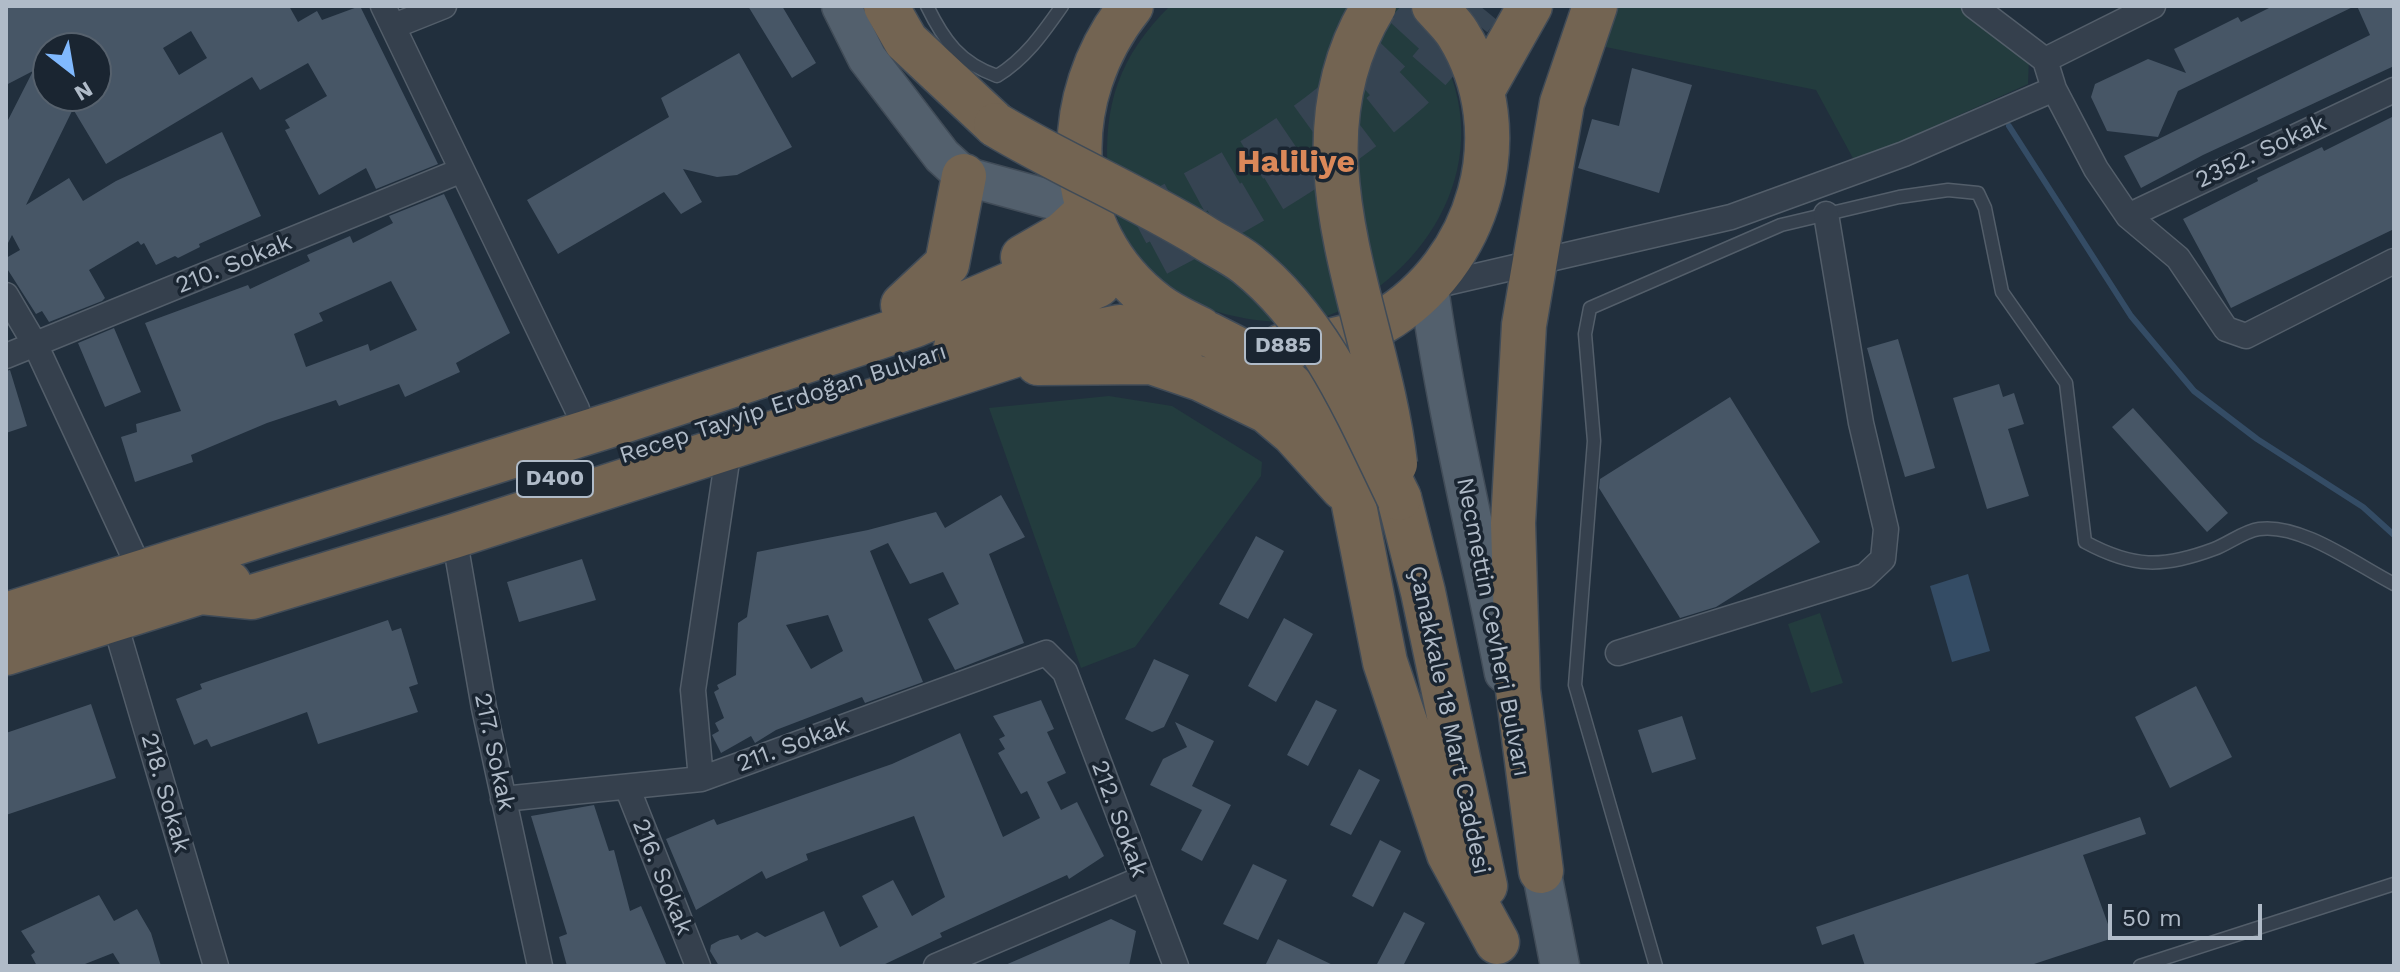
<!DOCTYPE html>
<html>
<head>
<meta charset="utf-8">
<style>
	body { margin:0 }
	#map { position:relative; width:2400px; height:972px; overflow:hidden; background:#212f3d; font-family:"Work Sans",sans-serif }
	canvas { display:block }
	.frame { position:absolute; inset:0; border:8px solid #b0bbc8; pointer-events:none }
	.north { position:absolute; left:32px; top:32px; width:80px; height:80px; box-sizing:border-box; background:#1a2531; border:2px solid #56616d; border-radius:50%; rotate:149deg; font-size:22px; font-weight:700; line-height:32px; text-align:center; color:#b0bbc8 }
	.north::after { content:''; display:block; margin:auto; width:28px; height:36px; background:#80b9fe; clip-path:polygon(50% 0,100% 100%,50% 72%,0 100%) }
	.scale { position:absolute; left:2108px; top:904px; width:154px; height:36px; box-sizing:border-box; border:4px solid #b0bbc8; border-top:0; padding-left:10px; font-size:24px; line-height:28px; white-space:nowrap; color:#b0bbc8; -webkit-text-stroke:6px #1a2531; paint-order:stroke }
</style>
</head>
<body>
<div id="map">
<canvas width="2400" height="972"></canvas>
<div class="frame"></div>
<div class="north">N</div>
<div class="scale">50 m</div>
</div>
<script>
const ctx = document.querySelector('canvas').getContext('2d');
ctx.lineJoin = 'round';
function fill(path, color) { ctx.fillStyle = color; ctx.fill(path, 'evenodd'); }
function strokePath(path, color, width, dash) { ctx.strokeStyle = color; ctx.lineWidth = width; ctx.lineCap = dash ? 'butt' : 'round'; ctx.setLineDash(dash || []); ctx.stroke(path); }
function drawText(font, color, halo, rows, align = 'center') {
  ctx.font = font + ' "Work Sans",sans-serif'; ctx.lineWidth = 7; ctx.setLineDash([]); ctx.textBaseline = 'middle'; ctx.strokeStyle = halo; ctx.fillStyle = color; for (const [text, x, y, turn = 0] of rows) {
    ctx.save(); ctx.translate(x, y); ctx.rotate((+turn || 0) * Math.PI / 180); ctx.textAlign = isNaN(turn) ? turn : align; if (halo) ctx.strokeText(text, 0, 0); ctx.fillText(text, 0, 0); ctx.restore();
  }
}
const green = new Path2D(`
	M1170 6H1400C1417 23 1438 45 1448 68 1494 178 1414 291 1308 323 1296 326 1279 322 1266 321 1237 319 1180 305 1159 283 1132 257 1110 213 1108 175 1103 105 1119 56 1170 6Z
	M1609 6H1961L2029 58 2028 84 1855 162 1816 90 1591 44Z
	M1109 396 1172 406 1262 462 1261 476 1135 647 1081 668 989 408Z
	M1820 613 1843 683 1811 693 1788 624Z`);
const water = new Path2D(`
	M1968 574 1990 651 1952 662 1930 586Z`);
const stream = new Path2D(`
	M2009 126 2131 316 2194 391 2257 439 2363 507 2394 535`);
const building = new Path2D(`
	M6 6H289L298 22 317 11 322 20 360 6 438 164 376 189 366 168 319 195 285 130 290 128 285 120 327 96 308 63 260 90 252 77 106 164 73 109 26 205 69 178 83 201 116 181 222 132 261 216 199 244 200 247 178 258 175 256 156 265 144 243 141 245 138 241 89 270 105 298 102 301 49 322 42 311 36 314 6 267V258L20 250 12 235 6 247V124L33 71 6 85ZM191 31 207 58 179 75 163 48ZM48 48H96V96H48Z
	M748 6H782L816 63 792 78Z
	M2273 6H2355L2178 91 2158 137 2107 131 2091 97 2095 84 2148 59 2186 73 2174 49 2238 17 2241 22Z
	M2357 6H2394V66L2203 155 2141 188 2124 156 2370 35Z
	M739 53 792 147 737 175 717 177 683 169 702 202 681 214 664 192 558 254 527 200 669 117 661 98Z
	M1632 68 1692 85 1659 193 1578 168 1592 119 1619 126Z
	M2394 116V229L2231 308 2183 219 2258 181 2257 178 2322 147 2324 151Z
	M444 194 510 333 456 363 460 372 405 397 399 384 339 406 336 400 267 423 191 455 193 462 135 482 121 437 137 432 136 424 181 411 145 323 248 285 250 289 310 261 307 255 350 236 353 243 393 223 389 216ZM391 281 417 330 370 351 368 344 306 367 294 334 323 321 319 313Z
	M114 328 141 392 105 407 78 343Z
	M1898 339 1935 468 1905 477 1867 348Z
	M10 370 27 426 6 433V371Z
	M1999 384 2003 397 2014 393 2024 424 2008 429 2029 496 1987 509 1953 398Z
	M1730 397 1820 542 1716 607 1680 618 1599 488 1600 479Z
	M2133 408 2228 513 2207 532 2112 427Z
	M1001 495 1025 537 989 554 1024 643 955 670 928 619 959 604 943 572 910 584 888 543 870 551 923 682 865 703 862 697 776 730 755 743 751 736 721 753 712 735 719 731 715 723 724 718 714 692 719 689 717 685 736 675 738 623 747 617 757 552 868 530 936 512 945 528ZM828 615 843 651 811 669 786 625Z
	M1256 536 1284 551 1248 619 1219 604Z
	M582 559 596 600 519 622 507 582Z
	M1284 618 1313 634 1276 702 1248 686Z
	M388 620 392 631 401 628 418 684 409 687 418 712 318 744 307 712 211 747 207 739 194 745 176 699 202 689 200 684Z
	M1154 659 1189 675 1164 727 1152 732 1125 719Z
	M2196 686 2232 757 2170 788 2135 717Z
	M1041 700 1054 729 1047 732 1066 773 1047 782 1061 810 1077 802 1104 856 1069 879 1067 875 940 933 942 937 881 966H719L710 951 711 945 720 940 738 935 741 940 757 932 765 937 824 911 840 947 878 927 862 896 893 880 912 916 945 897 914 816 806 854 808 860 766 879 762 871 696 910 666 839 714 819 717 825 892 764 960 733 1003 837 1040 818 1027 791 1021 794 998 753 1005 749 999 739 1005 736 993 716Z
	M1316 700 1337 710 1308 766 1287 755Z
	M91 704 116 778 6 815V733Z
	M1682 716 1696 759 1652 773 1638 730Z
	M1175 722 1214 741 1192 786 1231 805 1202 861 1181 850 1202 810 1150 785 1163 759 1187 747Z
	M1359 769 1380 780 1351 835 1330 825Z
	M594 805 609 851 614 850 630 911 641 906 667 966H567L559 937 567 934 531 816Z
	M2140 817 2146 834 2083 855 2113 938 2028 966H1865L1854 934 1822 945 1816 927Z
	M1380 840 1401 851 1373 907 1352 896Z
	M1253 864 1287 880 1258 940 1223 924Z
	M99 895 114 921 137 909 151 933 161 966H121L113 953 80 966H37L31 955 35 952 21 931Z
	M1404 912 1425 923 1403 966H1376Z
	M1111 919 1136 931 1129 966H1003Z
	M1278 939 1335 966H1265Z`);
const highwayTunnel = new Path2D(`
	M1078 255C1162 208 1256 166 1331 105 1368 76 1399 41 1431 6
	M1098 285C1209 227 1314 175 1409 91 1436 67 1458 33 1480 6`);
const lane = new Path2D(`
	M927 6C944 41 960 63 997 76 1026 58 1043 33 1062 6
	M1656 966 1575 685 1594 441 1585 334 1590 308 1781 225 1899 197 1948 190 1978 193 1985 208 2002 292 2066 383 2085 542C2133 568 2163 568 2214 549 2228 544 2244 531 2259 529 2301 523 2357 565 2394 584
	M2140 966 2394 884`);
const street = new Path2D(`
	M383 6 577 409
	M1974 6 2045 60 2054 89 2096 169 2128 216 2178 258 2226 329 2246 336 2394 261
	M394 26 444 6
	M2045 60 2153 6
	M2128 216 2394 90
	M1429 287 1731 217 1904 154 2054 89
	M6 295 36 346 141 572
	M6 356 460 171
	M454 536 484 708 540 966
	M114 620 216 966
	M1618 653 1865 576 1883 559 1886 529 1861 423 1826 214
	M701 779 693 690 729 448
	M627 787 698 966
	M503 799 701 779 1046 653 1065 672 1176 966
	M936 966 1141 879`);
const primary = new Path2D(`
	M841 6 867 58 942 156 964 176 1089 210
	M1429 288C1447 417 1479 544 1504 673
	M1536 843 1560 966`);
const highway = new Path2D(`
	M886 6 906 41 996 125
	M1131 6C1058 97 1059 231 1157 305 1170 315 1186 322 1200 329
	M1482 91 1530 6
	M1023 257 1063 234 1089 210
	M903 305 947 264 964 176
	M1282 346C1316 344 1352 340 1382 322 1480 264 1519 133 1458 34 1452 24 1442 15 1434 6
	M956 347 1098 285
	M1038 363 1151 362 1201 379 1267 411 1293 433 1343 488
	M1399 498 1423 592 1485 886
	M201 592 252 597 454 536 1074 336 1119 327 1208 334 1269 365 1326 419 1353 500 1385 662 1449 854 1497 942
	M6 615 617 423 915 325 1078 255
	M6 653 229 583
	M1541 871 1518 690 1513 523 1524 325 1562 103 1595 6`);
const highwayBridge = new Path2D(`
	M1374 6C1284 152 1378 312 1395 464
	M996 125C1063 165 1134 195 1200 235 1215 245 1233 253 1247 264 1321 323 1359 416 1399 498`);
const shields = [
	[1283,346,76],
	[555,479,76]
];
const shieldNames = [
	["D885",1283,346],
	["D400",555,479]
];
const streetNames = [
	["2352. Sokak",2261,152,-25],
	["210. Sokak",234,264,-22],
	["Recep Tayyip Erdoğan Bulvarı",783,404,-18],
	["Necmettin Cevheri Bulvarı",1493,627,79],
	["Çanakkale 18 Mart Caddesi",1449,720,78],
	["211. Sokak",793,745,-20],
	["217. Sokak",494,752,78],
	["218. Sokak",165,793,74],
	["212. Sokak",1119,819,70],
	["216. Sokak",662,877,68]
];
const districtNames = [
	["Haliliye",1296,163]
];
fill(green, '#233c3e');
fill(water, '#344c65');
strokePath(stream, '#344c65', 6);
fill(building, '#475666');
strokePath(highwayTunnel, '#364452', 44, [44, 22]);
strokePath(lane, '#535e6a', 15);
strokePath(street, '#535e6a', 27);
strokePath(primary, '#414c58', 41);
strokePath(highway, '#404b57', 47);
strokePath(lane, '#35404d', 12);
strokePath(street, '#35404d', 24);
strokePath(primary, '#53606d', 38);
strokePath(highway, '#736452', 44);
strokePath(highwayBridge, '#404b57', 47, []);
strokePath(highwayBridge, '#736452', 44);
for (const [x, y, w] of shields) { const box = new Path2D(); box.roundRect(x - w / 2, y - 18, w, 36, 6); ctx.fillStyle = '#1a2531'; ctx.fill(box); strokePath(box, '#b0bbc8', 2); }
drawText('bold 22px', '#b0bbc8', null, shieldNames);
drawText('24px', '#b0bbc8', '#1a2531', streetNames);
drawText('bold 32px', '#db8859', '#1a2531', districtNames);
</script>
</body>
</html>
